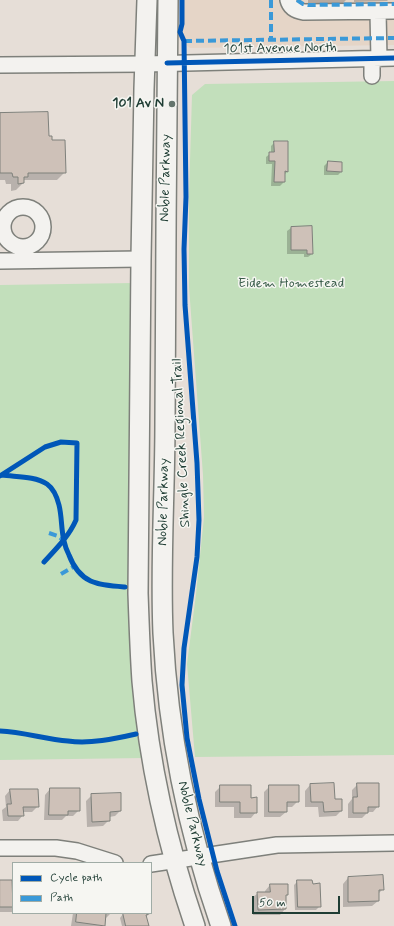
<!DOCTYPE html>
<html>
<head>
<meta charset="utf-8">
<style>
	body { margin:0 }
	#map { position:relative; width:394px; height:926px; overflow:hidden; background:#e6ded7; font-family:Mynerve,sans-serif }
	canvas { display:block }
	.legend { position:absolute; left:12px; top:862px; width:140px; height:52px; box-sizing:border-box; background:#f6f6f2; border:1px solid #a0aca6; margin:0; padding:5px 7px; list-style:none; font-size:12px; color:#1f3d34 }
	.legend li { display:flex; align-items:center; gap:8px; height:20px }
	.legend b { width:20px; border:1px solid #a0aca6 }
	.scale { position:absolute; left:252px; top:896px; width:88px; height:18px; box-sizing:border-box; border:2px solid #1f3d34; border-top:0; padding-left:5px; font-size:12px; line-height:14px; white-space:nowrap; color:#1f3d34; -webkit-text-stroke:3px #f6f6f2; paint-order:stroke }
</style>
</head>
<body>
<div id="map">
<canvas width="394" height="926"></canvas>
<ul class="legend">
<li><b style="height:5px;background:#0057b8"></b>Cycle path</li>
<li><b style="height:5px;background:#3a99d8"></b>Path</li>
</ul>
<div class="scale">50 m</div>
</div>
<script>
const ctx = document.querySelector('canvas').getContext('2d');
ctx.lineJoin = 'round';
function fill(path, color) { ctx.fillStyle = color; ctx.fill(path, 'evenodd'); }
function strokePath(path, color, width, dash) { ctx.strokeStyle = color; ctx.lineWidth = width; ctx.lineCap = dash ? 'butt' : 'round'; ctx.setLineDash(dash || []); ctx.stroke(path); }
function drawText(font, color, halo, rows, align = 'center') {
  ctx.font = font + ' Mynerve,sans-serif'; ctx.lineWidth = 3; ctx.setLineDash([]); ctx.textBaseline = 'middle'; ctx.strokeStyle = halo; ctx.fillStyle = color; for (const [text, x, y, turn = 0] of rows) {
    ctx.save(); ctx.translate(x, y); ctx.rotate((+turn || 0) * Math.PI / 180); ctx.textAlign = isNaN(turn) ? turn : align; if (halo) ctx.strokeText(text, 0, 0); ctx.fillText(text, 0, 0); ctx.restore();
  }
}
const built = new Path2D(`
	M173 0H394V45L190 48 179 39 172 22Z`);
const green = new Path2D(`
	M394 81V755L195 757 187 664 196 594 204 517 203 475 189 287V194L192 95 205 84Z
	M134 283 144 758 0 760V285Z`);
const shadow = new Path2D(`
	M308 0H346L343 3 308 4Z
	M354 0H388L387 1 354 2Z
	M0 114 48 137 65 172 57 180H24L23 183 16 190 11 191V184H6L5 180H0Z
	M275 142H287V172L284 175V182L280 186H271L272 164H266V157L271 153V146Z
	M328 162 341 172 338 175H324V166Z
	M291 228 312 254 308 257H304V254H287V231Z
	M358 784 378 806 373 812H368L362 818H348V804L352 799V790Z
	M310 785 334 801 341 811 336 816 319 817 318 807H305V791Z
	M221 786 250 799 256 812 251 818H234V807H215V792Z
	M270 786 298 801 292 807H286V812L280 817H264V792Z
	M50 789 79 810 73 816H66L62 820H44L45 795Z
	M10 790 38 806 32 812H23V815L18 821H3L2 810 6 807 5 796Z
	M92 795 120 811 115 816 109 817V820L103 826 87 827 86 801Z
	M348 878 383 889 378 894V901L372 906 343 907V884Z
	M0 881 13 888V912H0Z
	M298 881 320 906 316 910H295L294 885Z
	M270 885 287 894 285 896V909L280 915H253L252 898 258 893H265V891Z
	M73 913H111L105 919 103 926H71Z
	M127 913H150L146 917 148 926H122L120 918 123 914Z`);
const building = new Path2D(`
	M48 112 49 136H52V140H65L66 173H28V177H24V183L18 184V177H13L12 173H0V113Z
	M274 141H288V172L285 171V182H274L275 161H269V152H274Z
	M328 161 342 162V172L327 171Z
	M312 226 313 254H307V250H291V227Z
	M334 783 335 799H342V811L324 812 323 802H311L310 784Z
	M357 783H379V807H368V813H353V797H357Z
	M220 785H251V798L257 797V813H240V802H220Z
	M269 785H299V802H287V812H269Z
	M50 788H80V811H68V815H49Z
	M10 789H38L39 807H23L24 816H8L7 804H11Z
	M121 793V811L110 812V821L92 822 91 794Z
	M383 875 384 890H379V901L348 902V877Z
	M0 880H12L13 907H0Z
	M297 880H312L313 884 320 883 321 907H298Z
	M270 884H288V895H286V909L258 910 257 892H270Z
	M77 913H112H106L105 926 76 922Z
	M123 913H151L146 915 149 926H126Z`);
const minor = new Path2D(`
	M288 0C290 8 297 11 304 12L394 11
	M378 12 379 59
	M372 59V76
	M0 65 145 64 394 58
	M3 227a20 20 0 1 1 40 0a20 20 0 1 1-40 0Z
	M0 261 141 259
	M0 848H56L77 851 115 863
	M151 864 277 845 394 843`);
const major = new Path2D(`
	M147 0 144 89 141 259 138 593C139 622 140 652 142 681 149 764 168 847 195 926
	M168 0C166 141 166 281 165 422 165 492 160 563 163 633 168 733 188 832 221 926`);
const quiet = new Path2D(`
	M271 0V40
	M297 0 303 4 308 5 394 4
	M184 41 394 38
	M49 533 58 536 63 540
	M61 574 73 567`);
const cycleway = new Path2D(`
	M182 0V24L180 32 184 41 186 197 184 249 185 305 197 463 199 520 197 557 184 648 182 685 187 738 199 799 217 871 235 926
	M167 63 394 58
	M2 475C16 477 35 476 47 484 54 489 57 497 59 505 62 517 61 529 64 541 65 546 67 551 69 555 80 584 98 585 125 587
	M0 476 45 447 61 442 77 443 76 520C69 536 57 548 44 562
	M0 731C23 732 45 739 68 741 90 744 114 739 136 734`);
const markers = [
	[172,104,4,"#65756d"]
];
const streetNames = [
	["101st Avenue North",280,49,-1],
	["Noble Parkway",166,178,-89],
	["Shingle Creek Regional Trail",182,443,-93],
	["Noble Parkway",164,502,-89],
	["Noble Parkway",192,824,76]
];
const poiNames = [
	["101 Av N",164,104]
];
const parkNames = [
	["Eidem Homestead",291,284]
];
fill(built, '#e5d5c7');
fill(green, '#c2dfbb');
fill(shadow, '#0003');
fill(building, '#cec1b8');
strokePath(building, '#7e807b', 1);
strokePath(minor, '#7e807b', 18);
strokePath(major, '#7e807b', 22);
strokePath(minor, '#f3f2ef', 15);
strokePath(major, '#f3f2ef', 19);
strokePath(quiet, '#3a99d8', 4, [8, 4]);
strokePath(cycleway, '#0057b8', 5);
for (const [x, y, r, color] of markers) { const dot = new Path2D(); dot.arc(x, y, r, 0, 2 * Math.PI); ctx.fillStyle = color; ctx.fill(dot); strokePath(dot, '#f6f6f2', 1.5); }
drawText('14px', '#1f3d34', '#f6f6f2', streetNames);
drawText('bold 14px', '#1f3d34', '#f6f6f2', poiNames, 'right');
drawText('14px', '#3a5d4a', '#f6f6f2', parkNames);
</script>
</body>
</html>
